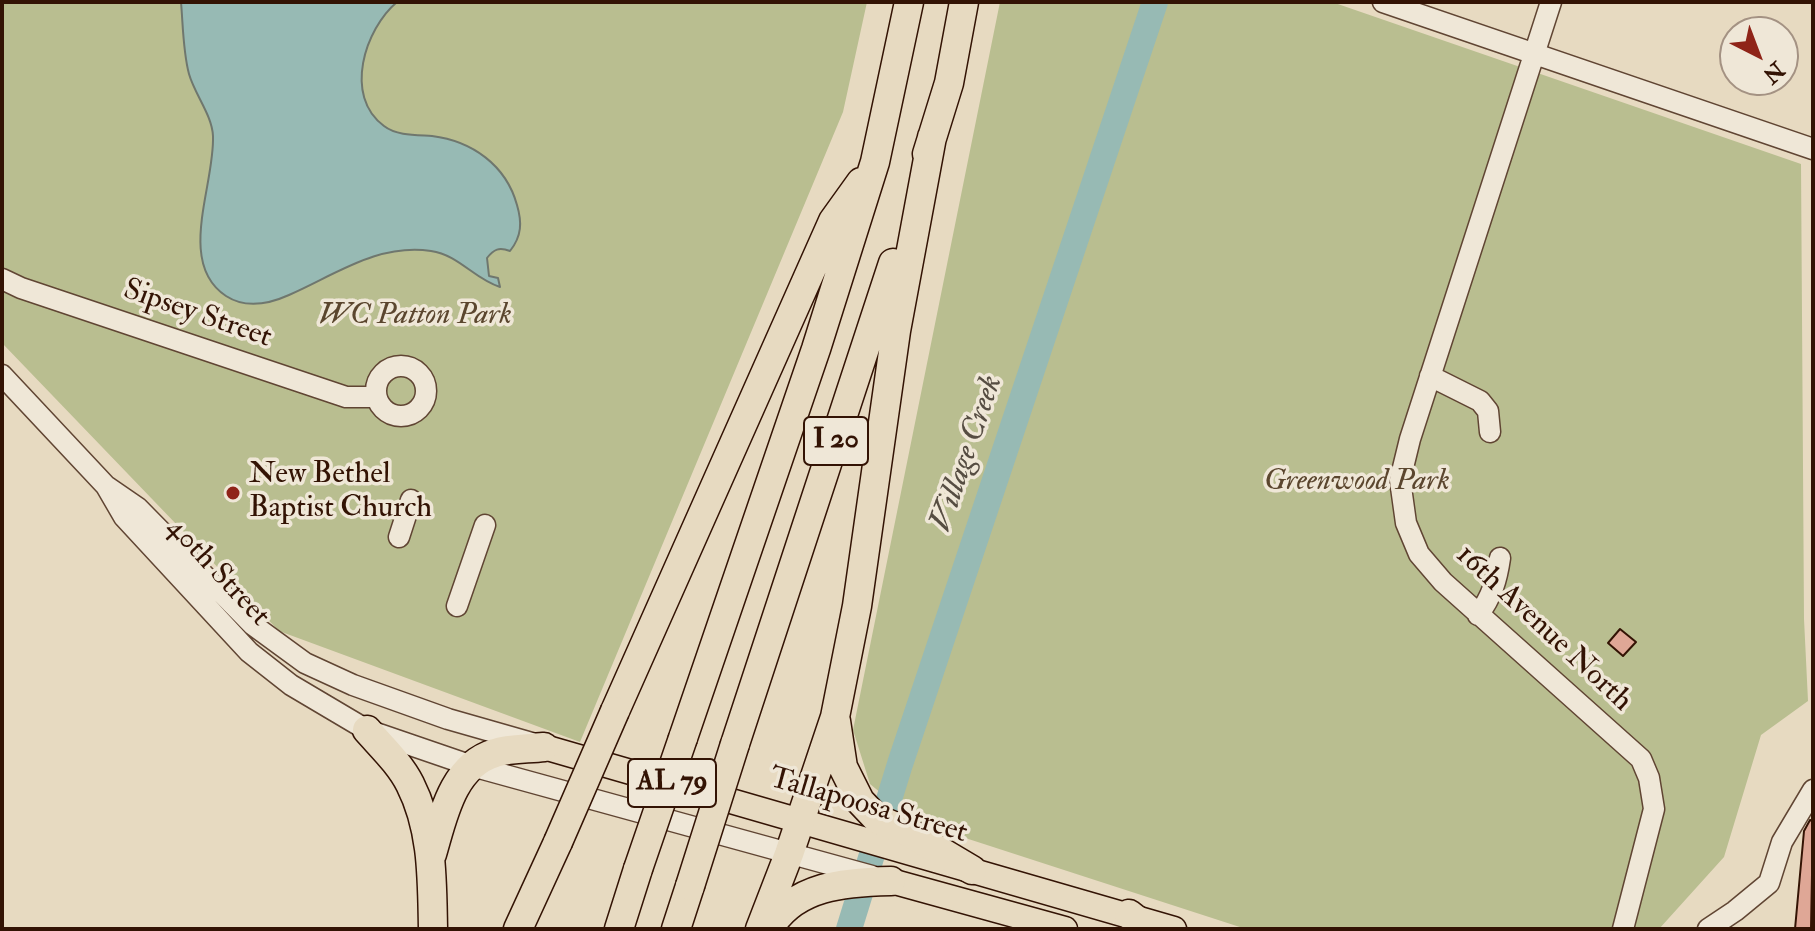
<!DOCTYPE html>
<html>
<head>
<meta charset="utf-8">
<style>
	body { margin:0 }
	#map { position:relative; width:1815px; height:931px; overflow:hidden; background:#e7dac1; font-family:"IM FELL Double Pica",serif }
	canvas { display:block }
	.frame { position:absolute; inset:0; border:4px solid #331304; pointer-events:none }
	.north { position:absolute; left:1719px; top:16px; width:80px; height:80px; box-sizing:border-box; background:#efe7d7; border:2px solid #a49283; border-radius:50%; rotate:138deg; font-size:22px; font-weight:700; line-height:32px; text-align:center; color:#331304 }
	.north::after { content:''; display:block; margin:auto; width:28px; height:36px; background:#8f2418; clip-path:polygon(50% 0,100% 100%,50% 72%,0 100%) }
</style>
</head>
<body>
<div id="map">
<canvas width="1815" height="931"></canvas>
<div class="frame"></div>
<div class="north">N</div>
</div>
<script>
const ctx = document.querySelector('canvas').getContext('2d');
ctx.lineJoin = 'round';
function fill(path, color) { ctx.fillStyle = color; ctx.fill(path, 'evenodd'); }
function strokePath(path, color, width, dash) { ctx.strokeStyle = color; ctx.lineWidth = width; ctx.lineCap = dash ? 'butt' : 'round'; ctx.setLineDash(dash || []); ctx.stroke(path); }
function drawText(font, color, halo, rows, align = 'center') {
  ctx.font = font + ' "IM FELL Double Pica",serif'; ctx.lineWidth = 7; ctx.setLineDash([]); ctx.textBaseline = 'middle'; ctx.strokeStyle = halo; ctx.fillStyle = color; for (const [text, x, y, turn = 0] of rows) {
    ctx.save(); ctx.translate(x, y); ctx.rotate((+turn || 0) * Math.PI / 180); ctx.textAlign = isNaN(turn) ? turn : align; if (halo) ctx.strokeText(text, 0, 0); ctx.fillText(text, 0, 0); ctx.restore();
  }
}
const green = new Path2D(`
	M2 2H867L843 112 580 742 279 631 2 343Z
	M1000 2H1332L1801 164 1804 619 1808 701 1761 735 1724 857 1659 929H1246L916 822 870 784 853 730Z`);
const water = new Path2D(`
	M181 2H397C365 29 343 96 384 126 397 136 417 135 432 136 472 141 506 165 517 205 522 222 522 236 510 251 499 247 494 249 487 258L489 276 498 278 500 287C474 279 459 255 431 251 378 243 335 275 289 295 269 304 246 309 226 296 176 263 215 185 213 136 212 115 195 95 189 74 183 52 183 25 181 2Z`);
const river = new Path2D(`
	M849 929 900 764 1155 2`);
const building = new Path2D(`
	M1620 629 1636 642 1623 656 1608 643Z
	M1810 820 1813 821 1811 929H1795L1804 831Z`);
const minor = new Path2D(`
	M1383 2 1813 149
	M1551 2 1410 439 1400 480 1406 523 1419 554 1443 582 1641 759 1649 778 1654 809 1623 929
	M2 279 21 288 346 397H376
	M376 391a25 25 0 1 1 50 0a25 25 0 1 1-50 0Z
	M2 375 106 486 138 508 253 625 305 663 353 685 448 719 532 743
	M1430 376 1480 401 1488 411 1490 432
	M106 486 124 517 249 652 291 685 367 730 472 766 872 876
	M399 537 411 500
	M457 606 485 525
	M1478 615C1492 597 1497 579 1500 558
	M1708 929 1735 911 1769 883 1782 842 1813 790`);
const major = new Path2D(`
	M544 747 1174 929
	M891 881 1065 929`);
const highway = new Path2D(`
	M927 154 949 83 964 2
	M615 711 833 221 861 182
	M836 721 843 767 860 801 877 819 908 832 972 870
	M367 730C382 747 400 764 410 784 433 829 432 879 433 929
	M683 738 816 349 875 162 909 2
	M735 744 893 263
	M432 854C443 817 452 766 495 753 510 748 528 749 544 747
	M1129 914 1148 929
	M518 929 558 842
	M619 929 638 869
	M676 929 690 886
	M760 929 789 854 835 717 857 606 896 331 932 137
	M769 929C794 885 846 882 891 881`);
const highwayBridge = new Path2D(`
	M558 842 615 711
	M638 869 683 738
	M690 886 735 744`);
const markers = [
	[233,493,8,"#8f2418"]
];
const shields = [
	[836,441,64],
	[672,783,88]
];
const shieldNames = [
	["I 20",836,441],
	["AL 79",672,783]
];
const streetNames = [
	["Sipsey Street",197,315,19],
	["40th Street",217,573,47],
	["16th Avenue North",1543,629,43],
	["Tallapoosa Street",868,807,16]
];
const parkNames = [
	["WC Patton Park",415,317],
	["Greenwood Park",1357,483]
];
const poiNames = [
	["New Bethel",249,476],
	["Baptist Church",249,510]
];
const waterNames = [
	["Village Creek",968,454,-71]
];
fill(green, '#b9be90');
fill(water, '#97bab4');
strokePath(water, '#6f776e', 2);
strokePath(river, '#97bab4', 26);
fill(building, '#dfa796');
strokePath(building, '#331304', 2);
strokePath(minor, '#604533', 23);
strokePath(major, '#331304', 27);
strokePath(highway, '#331304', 31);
strokePath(minor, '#efe7d7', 20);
strokePath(major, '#e7dac1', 24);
strokePath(highway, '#e7dac1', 28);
strokePath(highwayBridge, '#331304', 31, []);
strokePath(highwayBridge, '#e7dac1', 28);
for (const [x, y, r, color] of markers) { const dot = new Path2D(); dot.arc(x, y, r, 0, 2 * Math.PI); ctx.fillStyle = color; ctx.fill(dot); strokePath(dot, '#efe7d7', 3); }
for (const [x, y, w] of shields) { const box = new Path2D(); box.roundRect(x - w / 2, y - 24, w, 48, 6); ctx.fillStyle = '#efe7d7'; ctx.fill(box); strokePath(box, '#331304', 2); }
drawText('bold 28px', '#331304', null, shieldNames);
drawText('30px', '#331304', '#efe7d7', streetNames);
drawText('italic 30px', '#5b462e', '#efe7d7', parkNames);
drawText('30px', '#331304', '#efe7d7', poiNames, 'left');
drawText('italic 32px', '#564d42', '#efe7d7', waterNames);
</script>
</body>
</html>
